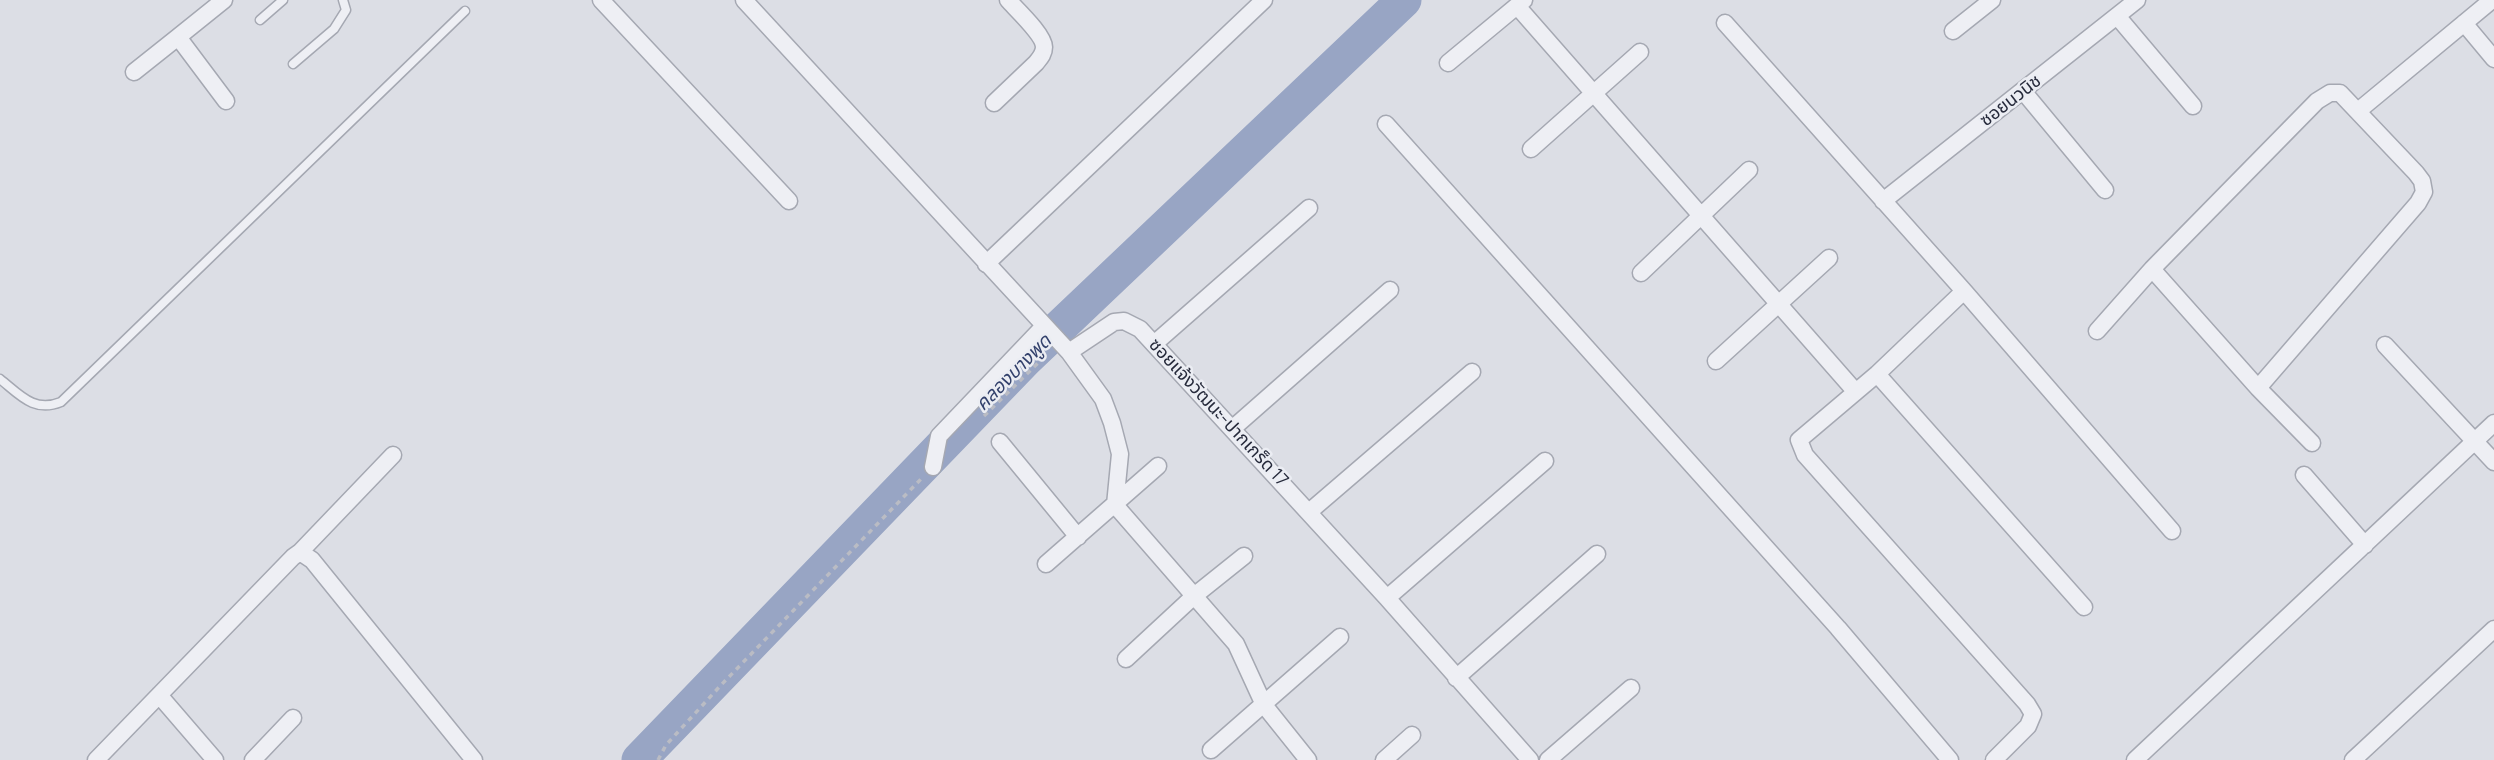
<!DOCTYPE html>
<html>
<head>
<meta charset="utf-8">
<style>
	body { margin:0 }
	canvas { display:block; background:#dcdee5 }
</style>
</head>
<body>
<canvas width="2494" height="760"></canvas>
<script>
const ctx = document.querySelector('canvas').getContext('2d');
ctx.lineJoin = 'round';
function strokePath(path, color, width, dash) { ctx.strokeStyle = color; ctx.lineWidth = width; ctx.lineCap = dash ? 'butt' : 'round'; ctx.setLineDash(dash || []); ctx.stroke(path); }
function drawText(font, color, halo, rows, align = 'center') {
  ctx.font = font + ' Manrope,"Noto Sans Thai",sans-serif'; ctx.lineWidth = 5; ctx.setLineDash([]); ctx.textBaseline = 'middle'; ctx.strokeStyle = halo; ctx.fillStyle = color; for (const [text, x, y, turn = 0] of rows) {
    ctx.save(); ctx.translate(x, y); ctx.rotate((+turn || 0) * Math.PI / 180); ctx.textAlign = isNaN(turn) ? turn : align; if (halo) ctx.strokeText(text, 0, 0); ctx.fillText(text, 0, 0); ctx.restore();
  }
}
const river = new Path2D(`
	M639 760 1025 360 1404 0`);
const path = new Path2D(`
	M984 416 1040 361
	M658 760 666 745 722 684 922 478`);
const service = new Path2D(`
	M260 20 283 0
	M293 64 334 29 346 10 343 0
	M0 379C20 395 34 413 61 402L465 11`);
const minor = new Path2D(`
	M224 0 178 37 226 101
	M601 0 789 201
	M744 0 1069 352 1114 322 1124 321 1140 329 1387 598 1530 760
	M1517 6 1855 391
	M2117 16 2193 106
	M1725 23 1964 291 2172 531
	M2464 23 2494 59
	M1953 31 1992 0
	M1448 63 1524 0
	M134 72 178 37
	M2023 91 2105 190
	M994 103 1036 63C1040 58 1044 54 1044 47 1044 35 1017 10 1008 0
	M2358 111 2492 0
	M1386 124 1838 628 1950 760
	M1531 149 1640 52
	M1883 201 2137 0
	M986 264 1264 0
	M2152 269 2258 388 2312 443
	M1641 273 1749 170
	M1964 291 1877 374 1799 440 1805 455 2027 704 2033 714 2028 726 1994 760
	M2097 331 2152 269 2317 101 2330 93H2340L2416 173 2422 181 2424 192 2418 203 2258 388
	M1154 344 1309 208
	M2385 345 2494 462
	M1069 352 1103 399 1112 423 1120 454 1115 505 1236 644 1264 705 1308 760
	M1716 361 1829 258
	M1877 374 2084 607
	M1232 429 1390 290
	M1000 442 1078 537
	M933 467 939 436 1044 326
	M2304 475 2365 545
	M1309 512 1472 372
	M300 552 312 560 474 760
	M1046 564 1158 466
	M1387 598 1545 461
	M1126 659 1194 596 1244 556
	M1456 678 1597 554
	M159 695 215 760
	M1211 750 1340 637
	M96 760 293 557 300 552 393 455
	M253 760 293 718
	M1384 760 1412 735
	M1548 760 1631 688
	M2135 760 2494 423
	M2353 760 2494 629`);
const streetNames = [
	["ซอยนวนิช",2011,101,-38],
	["ซอยแจ้งวัฒนะ-ปากเกร็ด 17",1218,413,47]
];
const waterNames = [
	["คลองบางพูด",1014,373,-45]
];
strokePath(river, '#98a5c4', 35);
strokePath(service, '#a5a8b2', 11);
strokePath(minor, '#a5a8b2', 19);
strokePath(path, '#babcc4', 3.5, [5, 5]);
strokePath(service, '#eeeff4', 8);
strokePath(minor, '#eeeff4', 16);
drawText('18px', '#262a3b', '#ebedf3', streetNames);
drawText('italic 19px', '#33416c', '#ebedf3', waterNames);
</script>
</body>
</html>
